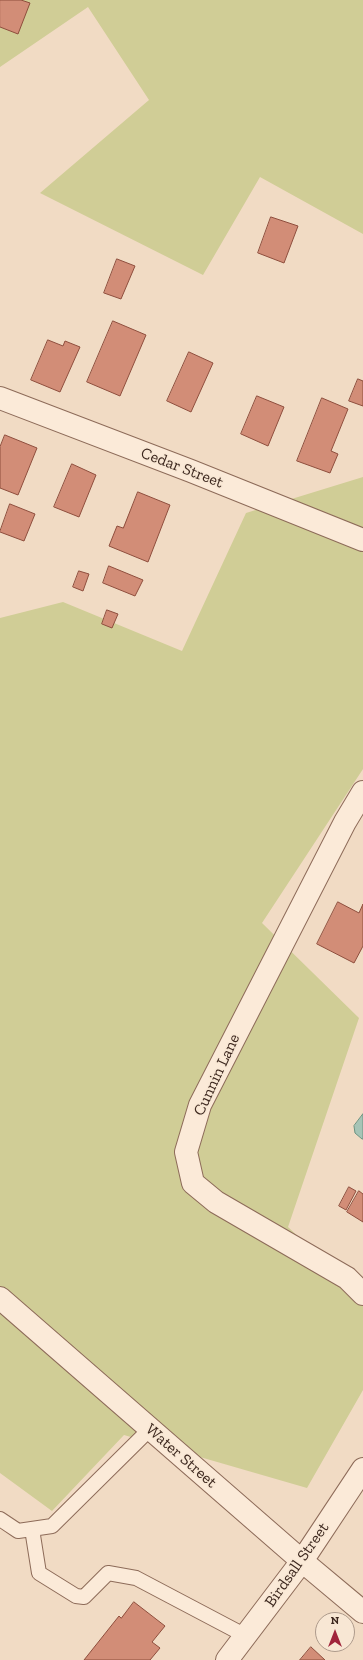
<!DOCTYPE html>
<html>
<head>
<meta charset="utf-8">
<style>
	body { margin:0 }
	#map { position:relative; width:363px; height:1660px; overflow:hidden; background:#f1dbc4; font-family:"Zilla Slab",serif }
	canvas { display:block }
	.north { position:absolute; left:315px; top:1612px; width:40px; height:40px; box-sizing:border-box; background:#f8e7d4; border:1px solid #ad9a8b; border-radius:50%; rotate:0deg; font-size:11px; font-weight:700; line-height:16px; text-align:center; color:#3c271e }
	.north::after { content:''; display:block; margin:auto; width:14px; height:18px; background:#a0243b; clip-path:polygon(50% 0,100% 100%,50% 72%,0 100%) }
</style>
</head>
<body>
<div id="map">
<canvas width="363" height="1660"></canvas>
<div class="north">N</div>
</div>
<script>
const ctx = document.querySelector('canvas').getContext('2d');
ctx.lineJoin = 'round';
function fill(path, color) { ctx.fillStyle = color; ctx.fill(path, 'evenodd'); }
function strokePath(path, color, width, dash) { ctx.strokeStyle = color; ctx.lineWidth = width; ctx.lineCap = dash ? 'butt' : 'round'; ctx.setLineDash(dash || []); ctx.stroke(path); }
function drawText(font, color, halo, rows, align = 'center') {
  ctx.font = font + ' "Zilla Slab",serif'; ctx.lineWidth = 3; ctx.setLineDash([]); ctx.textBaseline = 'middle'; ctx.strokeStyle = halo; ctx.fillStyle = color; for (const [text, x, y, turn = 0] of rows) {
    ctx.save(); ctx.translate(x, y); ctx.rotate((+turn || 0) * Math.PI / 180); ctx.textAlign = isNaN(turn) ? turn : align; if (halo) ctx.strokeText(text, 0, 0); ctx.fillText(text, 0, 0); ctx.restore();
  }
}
const green = new Path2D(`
	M0 0H363V234L260 177 203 275 40 193 149 100 88 7 0 67Z
	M363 477V769L262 923 359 1018 288 1227 363 1298V1390L307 1488 124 1435 52 1511 0 1473V618L63 602 182 651 246 513Z`);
const water = new Path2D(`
	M363 1114V1139H362L355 1133 354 1126Z`);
const building = new Path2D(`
	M0 0H21L30 3 18 34 0 27Z
	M271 217 298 226 284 263 258 253Z
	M117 259 135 266 121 299 104 293Z
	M113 321 146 335 120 396 87 382Z
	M48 340 63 346 65 341 80 347 60 392 31 380Z
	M189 352 213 363 191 412 167 401Z
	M358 379 363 381V406L349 401Z
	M257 396 284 407 268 446 241 434Z
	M322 398 348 409 331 451 338 454 330 473 297 461Z
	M5 435 37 448 18 495 0 488V447Z
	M72 464 96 475 79 517 54 507Z
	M138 492 170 505 148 562 109 546 117 526 123 528Z
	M10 504 35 514 24 541 0 532Z
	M109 566 143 580 135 596 103 583Z
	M79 571 89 574 83 591 73 587Z
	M107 610 118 614 112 628 102 624Z
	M338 902 359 913 363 904V946L354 963 317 944Z
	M349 1187 356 1191 346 1210 339 1206Z
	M359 1191 363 1194V1222L347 1212Z
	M134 1602 165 1626 152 1642 160 1648 150 1660H84L119 1616 121 1618Z
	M311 1647 325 1660H300Z`);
const service = new Path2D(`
	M0 1519 18 1531 52 1526 150 1429
	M32 1529 39 1573 76 1596 84 1597 108 1573 136 1578 246 1636`);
const minor = new Path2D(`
	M0 398 191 471 363 540
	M363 792 345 822 200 1105 186 1152 193 1183 216 1202 347 1278 363 1294
	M0 1298 302 1561 363 1612
	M227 1660 302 1561 363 1469`);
const streetNames = [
	["Cedar Street",182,468,21],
	["Cunnin Lane",217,1075,-65],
	["Water Street",181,1456,41],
	["Birdsall Street",297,1565,-55]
];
fill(green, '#d0cd96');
fill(water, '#a6c4b6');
strokePath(water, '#6c9382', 1);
fill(building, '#d28d77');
strokePath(building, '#8e4e3d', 1);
strokePath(service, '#8d6b59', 16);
strokePath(minor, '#8d6b59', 24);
strokePath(service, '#fbead8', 14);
strokePath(minor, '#fbead8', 22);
drawText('16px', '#3c271e', '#f8e7d4', streetNames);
</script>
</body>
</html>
